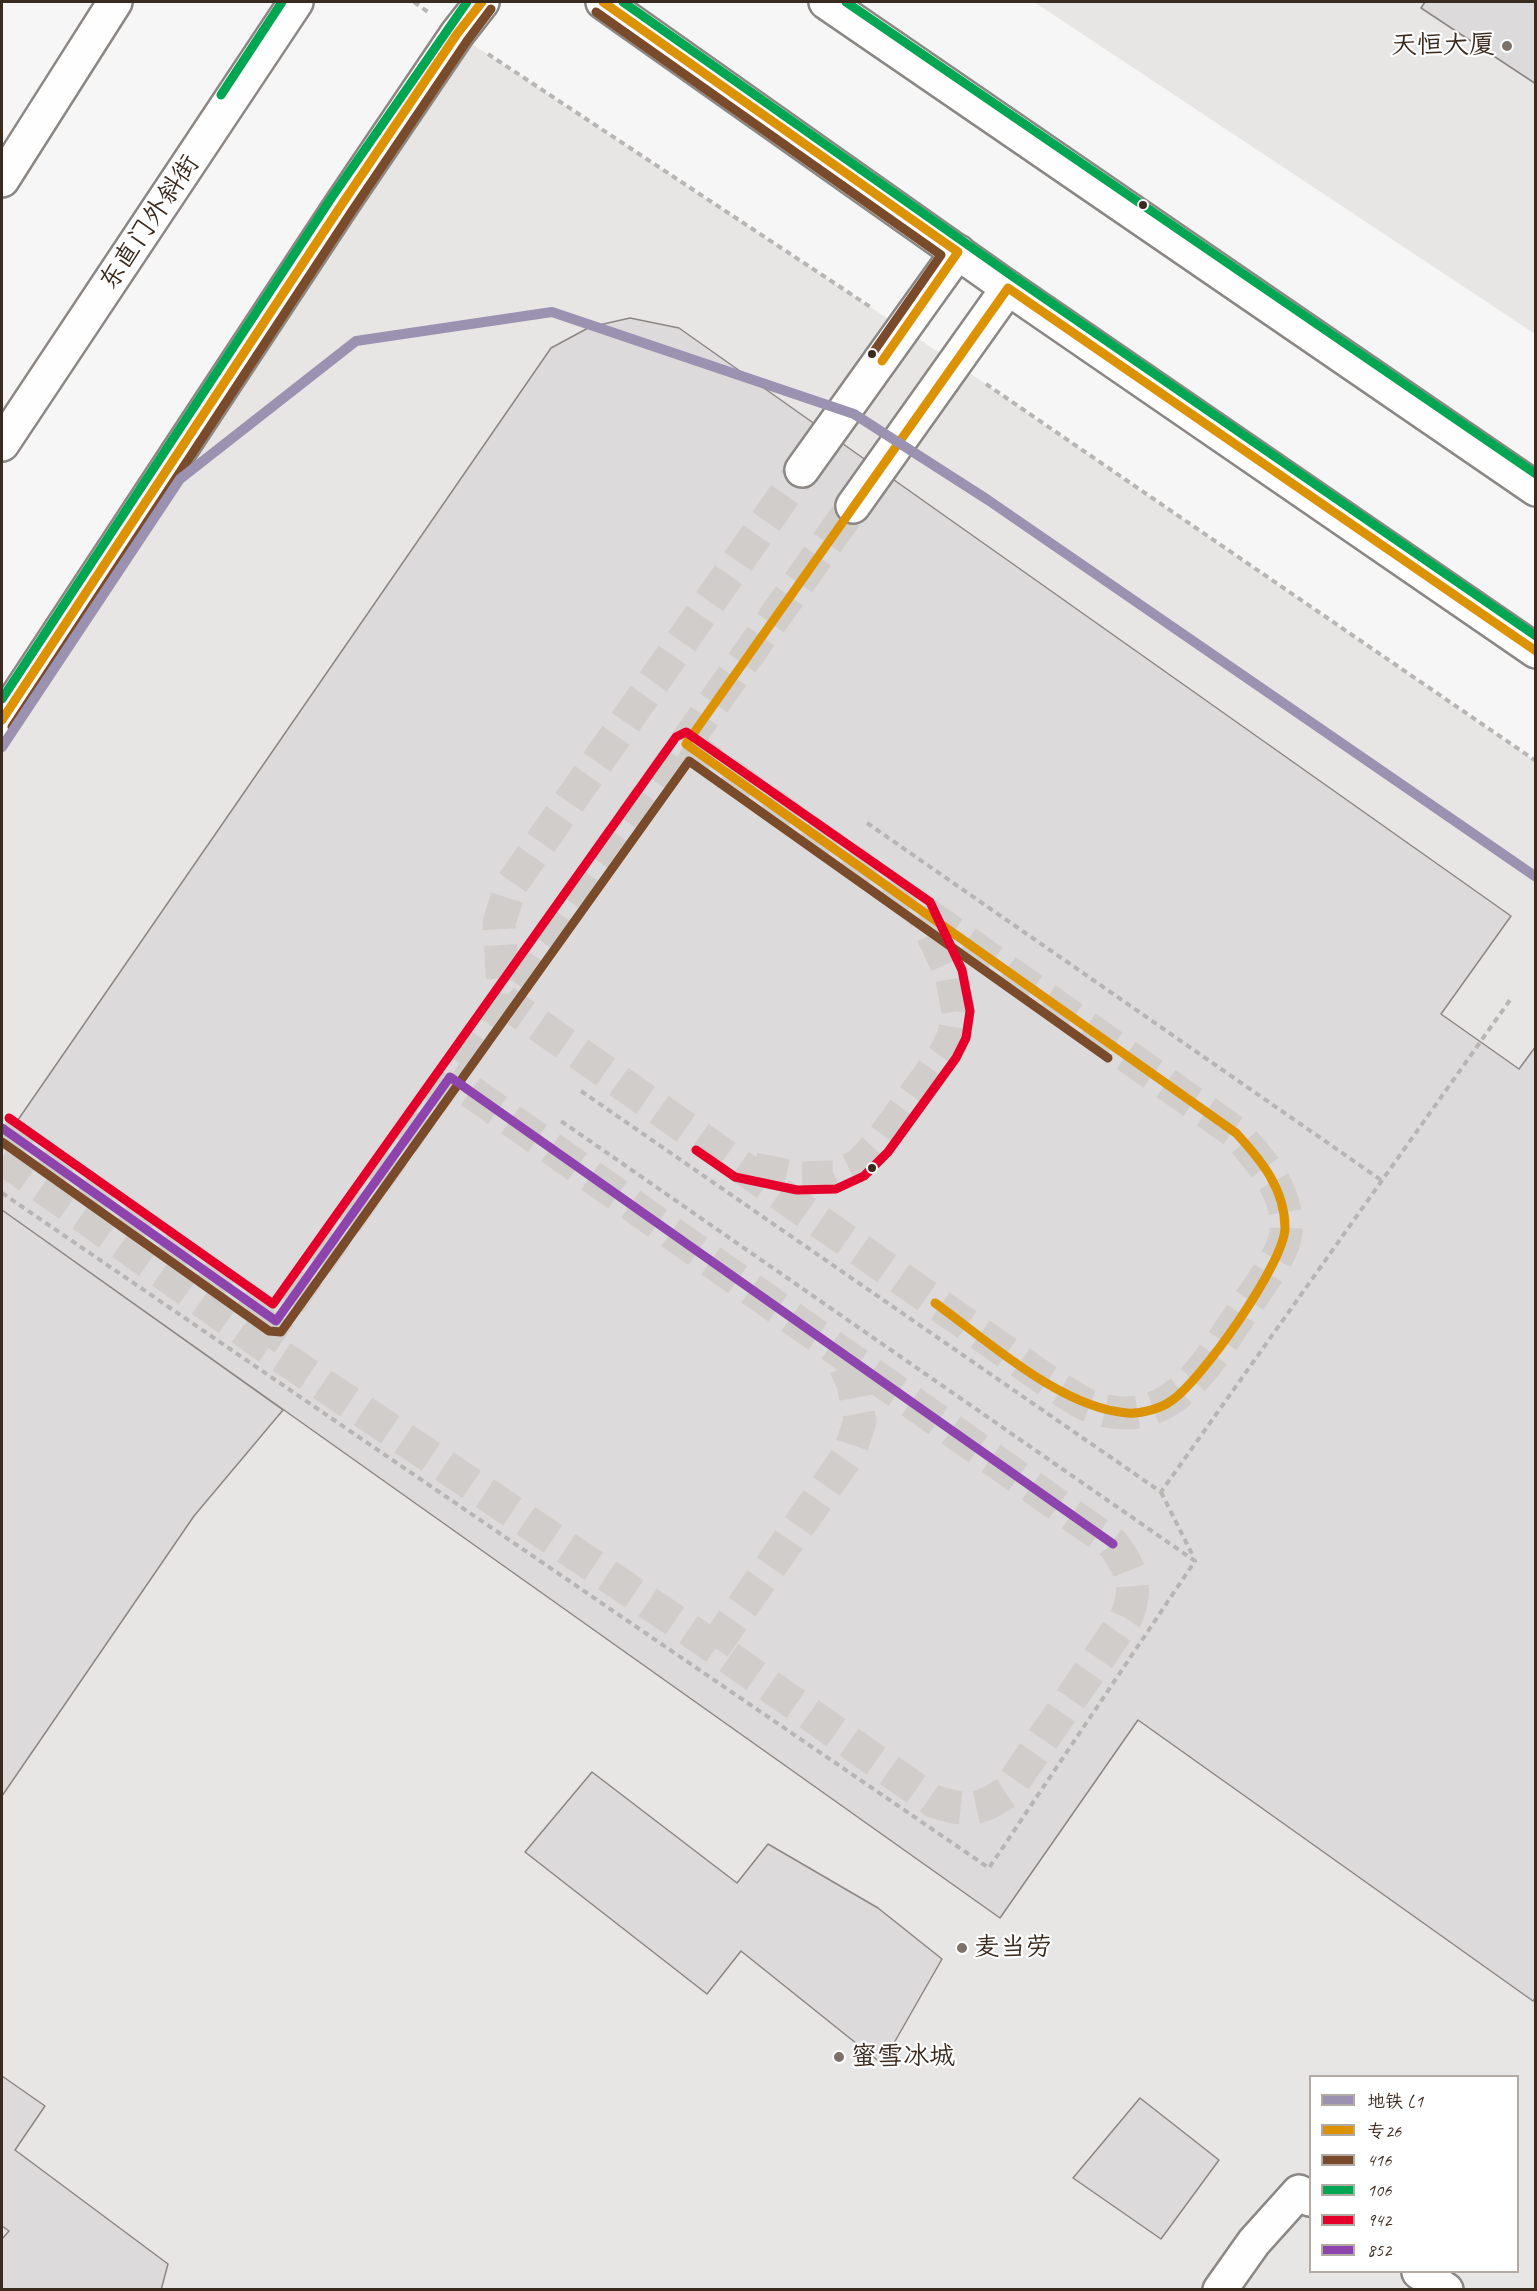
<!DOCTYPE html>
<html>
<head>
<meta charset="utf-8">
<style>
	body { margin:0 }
	#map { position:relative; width:1537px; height:2291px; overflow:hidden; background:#f7f6f6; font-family:Caveat,"LXGW WenKai TC",sans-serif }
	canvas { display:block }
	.frame { position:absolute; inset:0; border:3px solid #3b2a1e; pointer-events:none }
	.legend { position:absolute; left:1309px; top:2075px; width:210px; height:198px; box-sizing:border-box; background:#fff; border:2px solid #b1aaa5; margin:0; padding:8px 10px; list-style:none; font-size:18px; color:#3b2a1e }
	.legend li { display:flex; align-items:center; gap:12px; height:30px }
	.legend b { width:30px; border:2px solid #b1aaa5 }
</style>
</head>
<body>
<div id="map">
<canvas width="1537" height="2291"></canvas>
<div class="frame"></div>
<ul class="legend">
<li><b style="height:8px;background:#9b91b1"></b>地铁 L1</li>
<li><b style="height:8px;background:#db9304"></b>专26</li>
<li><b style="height:8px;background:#7a4b2a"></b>416</li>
<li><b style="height:8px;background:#00a651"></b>106</li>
<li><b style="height:8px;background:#e4002b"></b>942</li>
<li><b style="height:8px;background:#8e44ad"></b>852</li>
</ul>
</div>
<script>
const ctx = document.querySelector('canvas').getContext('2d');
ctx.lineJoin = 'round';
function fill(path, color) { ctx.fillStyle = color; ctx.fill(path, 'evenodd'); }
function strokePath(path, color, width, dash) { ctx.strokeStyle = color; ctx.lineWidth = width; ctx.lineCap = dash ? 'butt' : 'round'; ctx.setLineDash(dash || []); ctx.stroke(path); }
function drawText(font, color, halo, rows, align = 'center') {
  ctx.font = font + ' Caveat,"LXGW WenKai TC",sans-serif'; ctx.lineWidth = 4.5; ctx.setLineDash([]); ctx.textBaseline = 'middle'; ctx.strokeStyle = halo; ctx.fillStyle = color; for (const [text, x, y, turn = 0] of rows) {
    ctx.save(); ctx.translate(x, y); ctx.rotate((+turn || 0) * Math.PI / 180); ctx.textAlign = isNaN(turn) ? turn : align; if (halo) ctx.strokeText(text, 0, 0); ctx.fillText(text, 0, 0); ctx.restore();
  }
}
const built = new Path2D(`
	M1034 2H1535V334Z
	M457 34 955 363 1535 761V2289H2V720ZM1310 2076H1518V2272H1310Z`);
const building = new Path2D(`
	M1425 2H1536V84L1421 8Z
	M630 318 679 328 1511 916 1441 1014 1519 1069 1536 1046V1997L1533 2001 1138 1720 1000 1918 2 1210V1143L551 348 590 327Z
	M2 1210 283 1410 194 1516 2 1796Z
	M592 1772 737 1883 768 1844 878 1908 942 1959 882 2064 741 1951 707 1994 525 1852Z
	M2 2076 45 2106 15 2150 168 2264 161 2290H2V2239L9 2231 2 2226Z
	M1140 2098 1219 2160 1161 2239 1073 2178Z`);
const minorTunnel = new Path2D(`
	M686 744 1236 1133C1261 1161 1289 1191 1286 1232 1284 1255 1255 1292 1242 1312 1206 1365 1170 1434 1092 1407 1080 1403 1067 1393 1056 1387L504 1001 499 923 511 885 802 470
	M2 1128 276 1321
	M2 1158 261 1343 714 1647 933 1801C966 1812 977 1812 1006 1793L1126 1618C1139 1587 1132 1570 1113 1544L450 1077
	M754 1169 799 1178 833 1177 859 1165 878 1145 946 1052 954 1035 958 1011 951 974 923 914
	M261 1343 853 506
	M714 1647 849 1454 860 1421 853 1384 838 1350`);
const path = new Path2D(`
	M414 2 428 12
	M488 54 872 308
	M986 384 1536 761
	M867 823 1381 1180
	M581 1091 1161 1492 1510 1000
	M2 1193 989 1868 1195 1561 561 1121
	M1161 1492 1194 1558`);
const minor = new Path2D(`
	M2 180 115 2
	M802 470 958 252
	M853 506 1008 288
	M1419 2272 1446 2290
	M1220 2290 1254 2242 1299 2192 1310 2199`);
const major = new Path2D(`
	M603 2 1008 288 1536 651
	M826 2 1536 489
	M2 444 296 2
	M2 720 342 204 457 34 482 2`);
const bus1 = new Path2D(`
	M603 2 958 252 882 361
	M2 720 342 204 457 34 482 2
	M935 1303C988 1341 1061 1408 1127 1413 1140 1414 1160 1409 1171 1401 1201 1381 1284 1264 1285 1228 1285 1189 1261 1160 1236 1133L686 744 1008 288 1536 651`);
const bus2 = new Path2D(`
	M596 12 941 255 872 354
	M12 727 352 211 467 41 491 9
	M2 1142 269 1331 281 1332 689 761 1108 1058`);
const bus3 = new Path2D(`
	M623 2 1015 278 1536 636
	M846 2 1536 474
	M221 95 282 2
	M2 699 332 197 467 2`);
const bus4 = new Path2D(`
	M9 1118 273 1304 676 737 686 732 930 902 962 970 970 1011 966 1038 956 1058 888 1152 864 1176 836 1189 797 1190 735 1177 696 1150`);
const bus5 = new Path2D(`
	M2 1128 276 1321 450 1077 1113 1544`);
const metro1 = new Path2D(`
	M2 747 180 479 356 341 552 312 854 414 988 500 1536 877`);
const markers = [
	[1507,46,6,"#7d716a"],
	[1143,205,5,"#3b2a1e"],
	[872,354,5,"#3b2a1e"],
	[872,1168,5,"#3b2a1e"],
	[962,1948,6,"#7d716a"],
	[839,2057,6,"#7d716a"]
];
const poiNames = [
	["天恒大厦",1495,46,"right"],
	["麦当劳",974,1948],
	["蜜雪冰城",851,2057]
];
const streetNames = [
	["东直门外斜街",150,223,-56]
];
fill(built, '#e8e6e5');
fill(building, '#dcdada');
strokePath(building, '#8b8784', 1.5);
strokePath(minorTunnel, '#d1cdcb', 33, [33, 16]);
strokePath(minor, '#8b8784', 38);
strokePath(major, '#8b8784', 38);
strokePath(path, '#b8b6b5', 4, [6, 4.5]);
strokePath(minor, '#fefefe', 33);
strokePath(major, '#fefefe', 33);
strokePath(bus1, '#db9304', 9);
strokePath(bus2, '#7a4b2a', 9);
strokePath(bus3, '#00a651', 9);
strokePath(bus4, '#e4002b', 9);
strokePath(bus5, '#8e44ad', 9);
strokePath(metro1, '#9b91b1', 10);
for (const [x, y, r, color] of markers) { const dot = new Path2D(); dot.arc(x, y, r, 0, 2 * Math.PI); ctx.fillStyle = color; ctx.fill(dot); strokePath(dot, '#fff', 2); }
drawText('26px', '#3b2a1e', '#fff', poiNames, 'left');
drawText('26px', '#3b2a1e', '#fff', streetNames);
</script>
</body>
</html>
